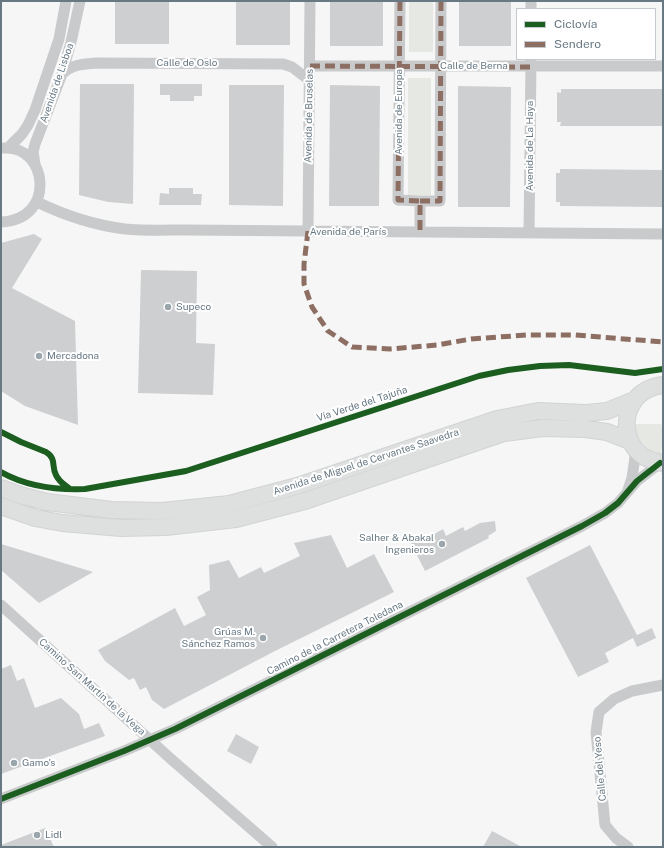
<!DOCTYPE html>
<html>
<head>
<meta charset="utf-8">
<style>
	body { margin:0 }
	#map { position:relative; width:664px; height:848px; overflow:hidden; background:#f6f6f6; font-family:"Public Sans",sans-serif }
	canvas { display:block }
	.frame { position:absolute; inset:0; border:2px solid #687984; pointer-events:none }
	.legend { position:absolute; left:516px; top:8px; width:140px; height:52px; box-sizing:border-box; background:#fff; border:1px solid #c3c9ce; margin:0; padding:5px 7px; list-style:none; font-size:12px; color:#687984 }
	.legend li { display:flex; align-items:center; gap:8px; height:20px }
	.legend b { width:20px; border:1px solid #c3c9ce }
</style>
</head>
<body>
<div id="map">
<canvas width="664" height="848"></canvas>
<div class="frame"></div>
<ul class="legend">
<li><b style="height:5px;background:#1b5e20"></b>Ciclovía</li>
<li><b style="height:5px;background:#8d6e63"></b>Sendero</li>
</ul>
</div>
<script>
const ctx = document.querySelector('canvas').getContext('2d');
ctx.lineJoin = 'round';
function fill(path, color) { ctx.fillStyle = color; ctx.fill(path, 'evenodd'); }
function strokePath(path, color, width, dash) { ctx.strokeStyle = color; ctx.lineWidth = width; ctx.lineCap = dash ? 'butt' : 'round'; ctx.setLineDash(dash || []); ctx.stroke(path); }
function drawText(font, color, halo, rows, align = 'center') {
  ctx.font = font + ' "Public Sans",sans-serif'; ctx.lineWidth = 4; ctx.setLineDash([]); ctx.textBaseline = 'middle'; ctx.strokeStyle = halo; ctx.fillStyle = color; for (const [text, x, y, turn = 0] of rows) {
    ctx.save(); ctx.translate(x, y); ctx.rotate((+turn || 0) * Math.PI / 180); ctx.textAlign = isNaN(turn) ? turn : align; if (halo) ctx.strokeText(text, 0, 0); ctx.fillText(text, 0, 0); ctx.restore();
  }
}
const green = new Path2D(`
	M409 1H433V52H409Z
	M408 78H431V195H408Z
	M634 424H661L663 432 661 454C644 451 637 439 634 424Z`);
const building = new Path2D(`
	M115 1H169V44H115Z
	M236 1H290V45H236Z
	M330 1H383V46H330Z
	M459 1H511V46H459Z
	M80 84H134L133 204 108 202 79 195Z
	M160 84H202V96H194V101H170V95H160Z
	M229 85H284L283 206 229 205Z
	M330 85 380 86 379 206H329Z
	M458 86 511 87 510 207H458Z
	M561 89H663V126H560L561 122H557V92L561 93Z
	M560 169 663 170V207L560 206V202H556V173H560Z
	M169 188H193V194H202L201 205H159L160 193 169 194Z
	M34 234 42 239 12 288 75 321 78 425 25 406 1 391V243Z
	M141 270 197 271 196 343 215 344 213 395 138 393Z
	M495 521 496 531 488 536 489 538 425 571 410 541 424 533 427 538 443 529 446 536 463 527 465 531 480 523Z
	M331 535 347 568 374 554 394 592 275 651 164 709 152 700 146 687 140 690 134 678 129 680 105 661 98 650 175 608 184 626 206 615 197 597 210 590 209 565 229 560 239 578 261 567 264 573 300 556 294 543Z
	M1 544 93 572 39 603 1 570Z
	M590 545 637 635 652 628 656 638 637 647 633 638 605 653 609 662 578 677 526 578Z
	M11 665 17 681 24 678 35 708 61 698 79 714 84 729 99 723 105 736 1 774V669Z
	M236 734 259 747 251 764 227 751Z
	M45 828 54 847H1V845Z
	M492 831 522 847H483Z`);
const street = new Path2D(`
	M400 1 398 200 420 201V232
	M531 9V1
	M310 66H663
	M62 74C72 64 84 64 97 63L283 64 292 67 309 80
	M8 148 22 134 28 125 35 110 59 39 66 1
	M35 164 33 152 35 144 62 74 71 42 80 1
	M420 201H440L441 1
	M37 202C66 216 93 225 125 229 145 231 167 230 187 230L663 234
	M1 222C57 220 48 145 4 148
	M308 231 310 1
	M529 233 531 60
	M628 490 632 478 636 450
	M1 605 171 759 272 847
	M1 799 124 751 175 729 582 526 605 513 618 503 637 481 660 463
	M628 847 616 838 605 825 596 732 599 712 614 699 632 691 663 685`);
const secondary = new Path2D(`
	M663 385C652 386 640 392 634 401 620 421 627 452 651 460 655 461 659 463 663 463
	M1 488 20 495 47 502 112 510 162 511 229 504 297 486 497 419 538 411 586 413 607 411 634 400
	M1 506 35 518 62 523 121 528 166 527 236 519 305 501 504 433 543 428 585 429 607 432 630 441`);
const quiet = new Path2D(`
	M400 1 398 200 420 201V232
	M310 66 531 67
	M420 201H440L441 1
	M308 231 304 264V284L312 307 328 331 352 347 390 349 437 345 471 339 527 335H575L663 342`);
const cycleway = new Path2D(`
	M1 432 21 442 46 452C57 459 51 466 56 475 59 482 65 485 70 489
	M1 472C26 486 57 490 85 489L186 471 479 376 508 370 540 366 569 365 635 373 663 369
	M1 799 124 751 175 729 582 526 605 513 618 503 637 481 660 463`);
const markers = [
	[168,307,4,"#9aa5ac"],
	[39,356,4,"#9aa5ac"],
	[442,544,4,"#9aa5ac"],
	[263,638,4,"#9aa5ac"],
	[14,763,4,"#9aa5ac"],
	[37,835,4,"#9aa5ac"]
];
const streetNames = [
	["Calle de Oslo",187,63],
	["Calle de Berna",474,66],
	["Avenida de Lisboa",57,83,-71],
	["Avenida de Europa",399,112,-90],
	["Avenida de Bruselas",309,116,-89],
	["Avenida de La Haya",530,146,-90],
	["Avenida de París",348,232],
	["Vía Verde del Tajuña",362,404,-18],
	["Avenida de Miguel de Cervantes Saavedra",366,462,-18],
	["Camino de la Carretera Toledana",335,638,-27],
	["Camino San Martín de la Vega",92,687,42],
	["Calle del Yeso",600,769,-95]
];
const poiNames = [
	["Supeco",176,307],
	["Mercadona",47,356],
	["Salher & Abakal",434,538,"right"],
	["Ingenieros",434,550,"right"],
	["Grúas M.",255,632,"right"],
	["Sánchez Ramos",255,644,"right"],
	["Gamo's",22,763],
	["Lidl",45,835]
];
fill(green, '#e6e8e3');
fill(building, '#cdcfd0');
strokePath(secondary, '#d2d3d4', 18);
strokePath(street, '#c9cacb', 11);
strokePath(secondary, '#dedfdf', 16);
strokePath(quiet, '#8d6e63', 5, [10, 5]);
strokePath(cycleway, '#1b5e20', 6);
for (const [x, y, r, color] of markers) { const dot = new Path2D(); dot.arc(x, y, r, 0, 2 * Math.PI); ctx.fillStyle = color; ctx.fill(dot); strokePath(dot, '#fff', 1.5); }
drawText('10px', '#687984', '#fff', streetNames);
drawText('10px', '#687984', '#fff', poiNames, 'left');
</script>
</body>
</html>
